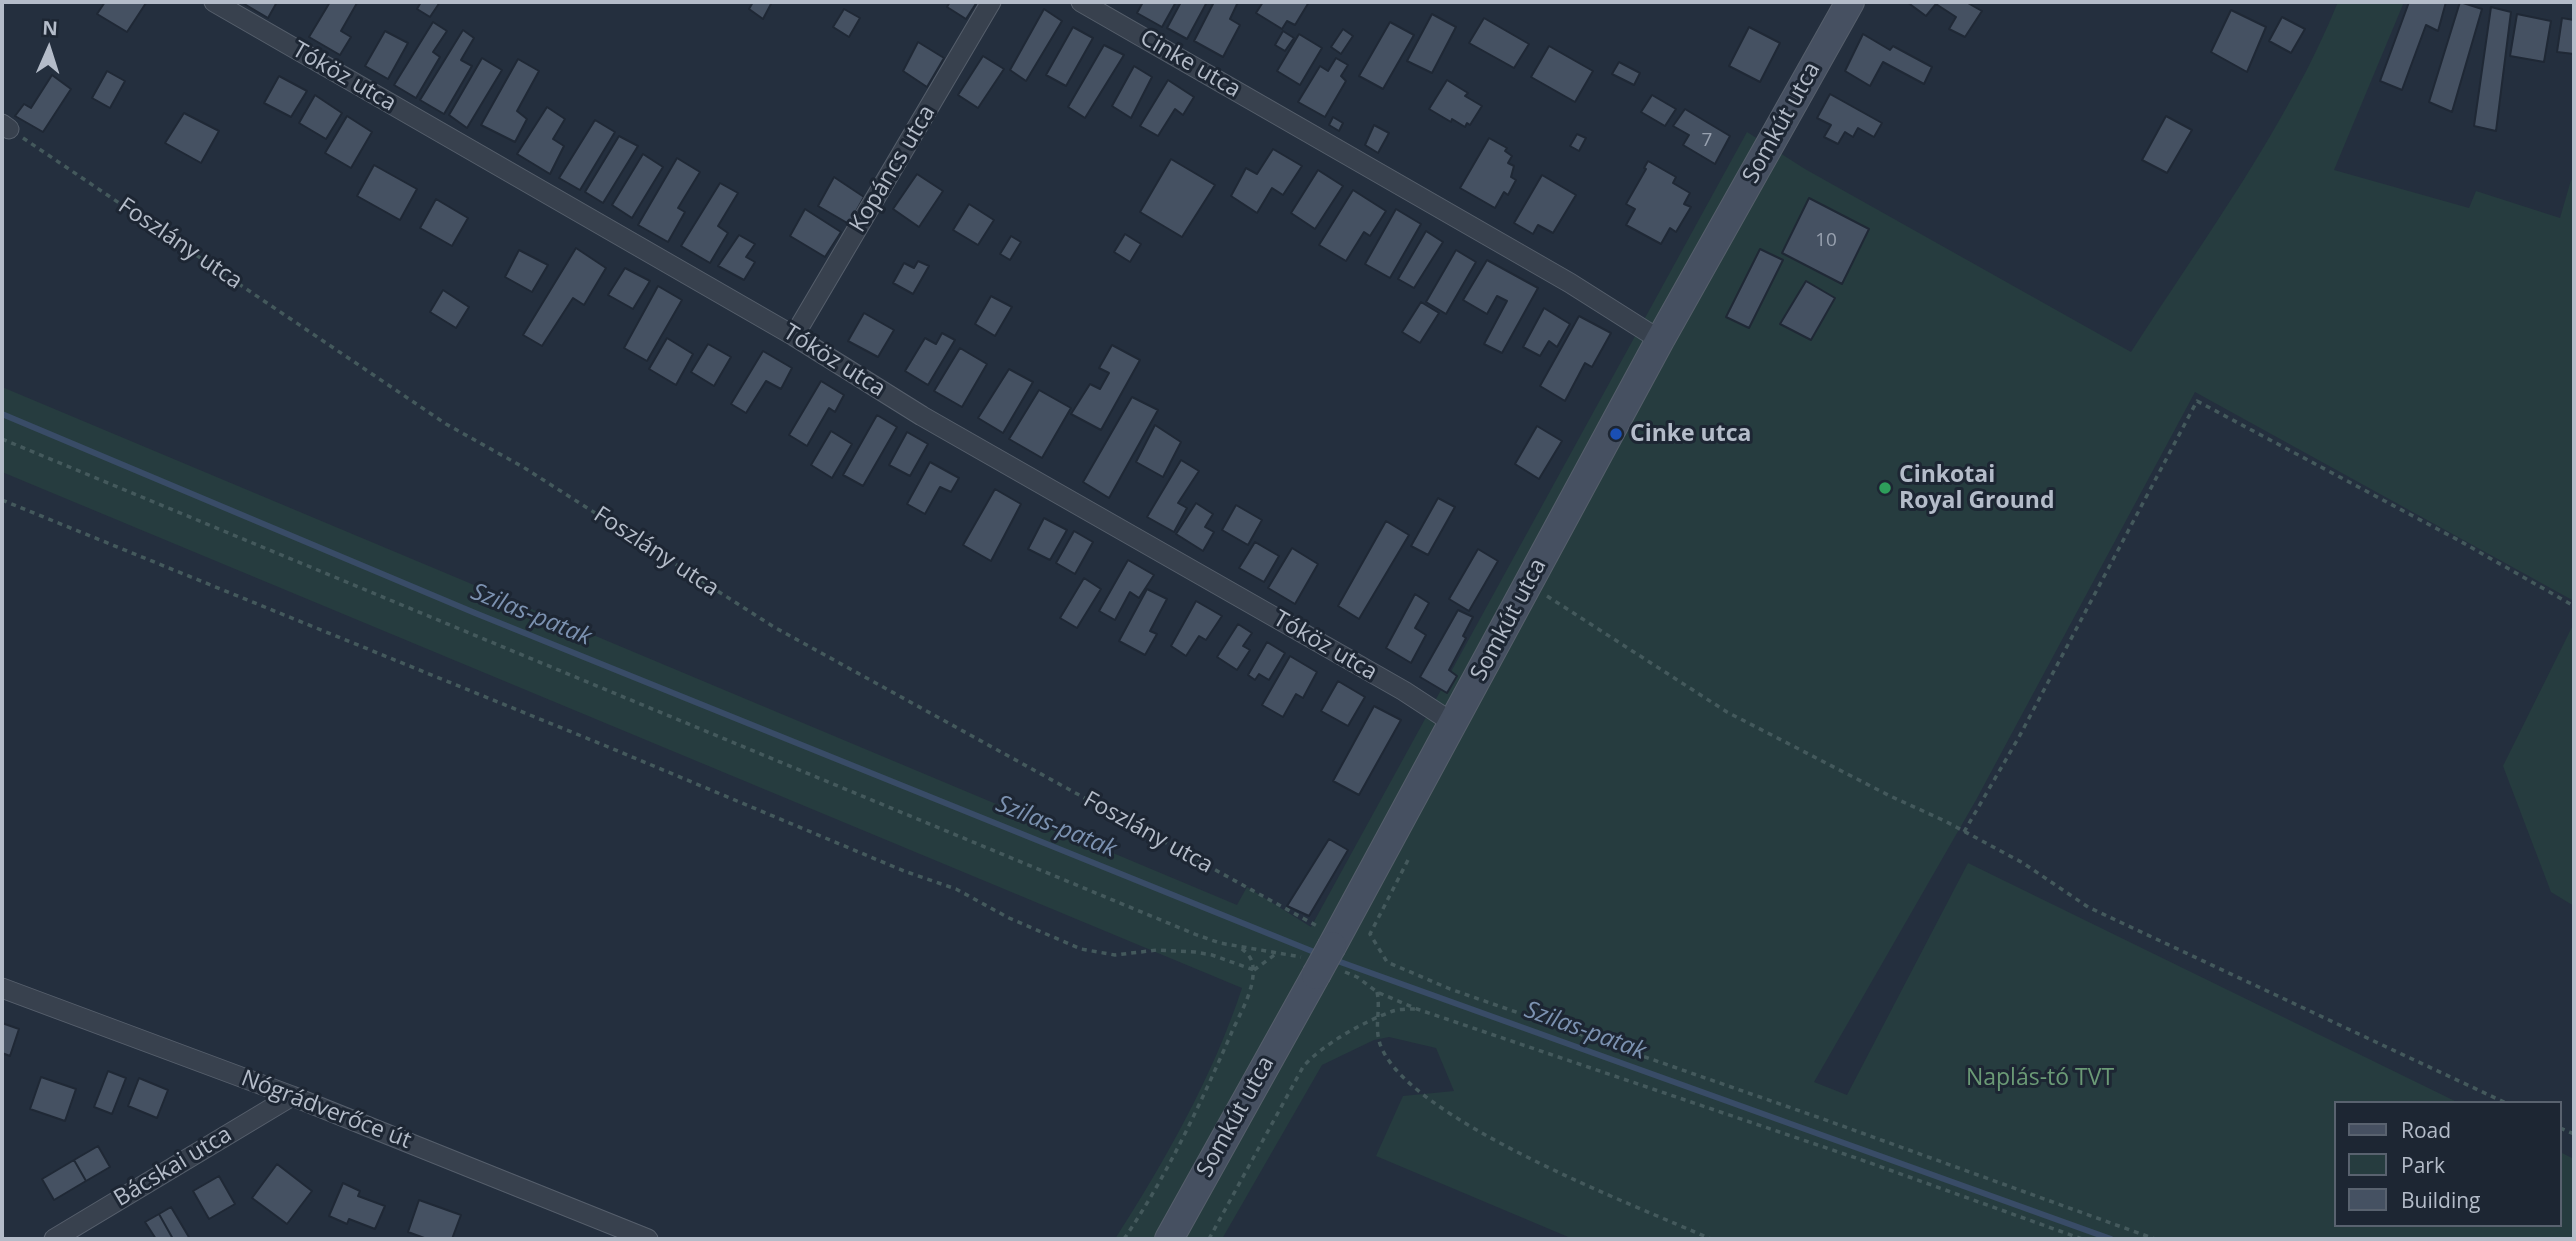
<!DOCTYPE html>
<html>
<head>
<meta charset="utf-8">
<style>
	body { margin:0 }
	#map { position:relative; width:2576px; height:1241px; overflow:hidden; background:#242f3e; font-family:"Open Sans",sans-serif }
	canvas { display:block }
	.frame { position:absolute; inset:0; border:4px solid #b4bcc9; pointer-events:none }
	.legend { position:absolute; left:2334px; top:1101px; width:228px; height:126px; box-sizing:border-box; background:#1d2633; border:2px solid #59626f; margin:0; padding:9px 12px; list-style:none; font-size:21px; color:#b4bcc9 }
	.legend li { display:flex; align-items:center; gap:14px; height:35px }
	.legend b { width:35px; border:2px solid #59626f }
	.north { position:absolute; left:14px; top:14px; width:70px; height:70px; -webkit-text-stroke:5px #1d2633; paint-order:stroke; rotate:3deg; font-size:19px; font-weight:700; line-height:28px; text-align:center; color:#b4bcc9 }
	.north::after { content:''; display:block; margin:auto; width:24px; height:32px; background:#b4bcc9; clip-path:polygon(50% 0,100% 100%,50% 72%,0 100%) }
</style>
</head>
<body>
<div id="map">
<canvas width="2576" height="1241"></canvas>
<div class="frame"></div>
<ul class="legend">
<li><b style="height:9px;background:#465061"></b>Road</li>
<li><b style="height:19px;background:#263c3f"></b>Park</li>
<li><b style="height:19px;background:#455162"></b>Building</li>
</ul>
<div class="north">N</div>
</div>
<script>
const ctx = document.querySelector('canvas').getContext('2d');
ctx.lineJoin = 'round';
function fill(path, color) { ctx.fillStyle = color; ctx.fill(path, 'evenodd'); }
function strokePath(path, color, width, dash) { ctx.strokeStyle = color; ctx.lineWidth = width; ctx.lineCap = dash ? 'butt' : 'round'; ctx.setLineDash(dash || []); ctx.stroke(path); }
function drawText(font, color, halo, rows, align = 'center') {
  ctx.font = font + ' "Open Sans",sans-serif'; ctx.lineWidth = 6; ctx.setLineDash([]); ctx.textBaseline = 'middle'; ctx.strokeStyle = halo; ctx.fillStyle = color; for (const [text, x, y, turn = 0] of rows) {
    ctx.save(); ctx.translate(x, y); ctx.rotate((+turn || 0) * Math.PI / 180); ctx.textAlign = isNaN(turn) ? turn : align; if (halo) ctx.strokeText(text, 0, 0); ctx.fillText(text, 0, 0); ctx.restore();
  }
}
const green = new Path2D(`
	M2338 2H2404L2334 170 2469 208 2476 191 2560 218 2571 180 2574 181V601L2195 392 1976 800 1814 1082 1847 1095 1968 863 2459 1103H2336V1225H2560V1152L2574 1159V1239H1573L1376 1156 1403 1096 1454 1091 1436 1048 1389 1037 1374 1040 1322 1065 1222 1239H1115C1165 1161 1213 1076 1242 988L2 472V387L1237 905 1247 887 1311 927 1747 132 1805 169 2131 352C2203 240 2288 125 2338 2Z
	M2574 623V906L2551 892 2503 766Z`);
const stream = new Path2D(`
	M2 414 475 613 1319 954
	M1332 959 2111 1239`);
const building = new Path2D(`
	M105 2H144L146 3 127 32 97 14Z
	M241 2H277L268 18Z
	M330 2 357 3 341 31 351 37 340 55 309 37Z
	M421 2H440L430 17 417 9Z
	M753 2H772L763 19 749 9Z
	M950 2H977L966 19 947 7Z
	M1143 2H1176L1162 27 1137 13Z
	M1181 2H1207L1187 39 1167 28Z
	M1214 2H1238L1230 19 1240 25 1223 57 1194 41Z
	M1263 2H1309L1295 25 1287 21 1282 29 1256 13Z
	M1907 2H1966L1982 11 1965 37 1949 29 1956 17 1936 4 1926 16Z
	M2409 2H2446L2438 31 2426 25 2402 90 2380 81Z
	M2460 2 2482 9 2452 112 2429 102Z
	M2491 7 2511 12 2496 131 2474 126Z
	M844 9 860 18 849 37 833 27Z
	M1044 9 1062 21 1026 81 1010 70Z
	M2231 10 2266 27 2247 72 2211 52Z
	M1432 14 1456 27 1432 73 1407 61Z
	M2517 14 2551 21 2544 62 2510 56Z
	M2282 17 2305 29 2291 53 2269 41Z
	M1484 18 1529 44 1514 68 1469 43Z
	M2562 18 2574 20V54L2557 52Z
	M433 22 447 31 433 52 440 57 416 98 394 85Z
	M1390 22 1414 35 1383 89 1359 76Z
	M1073 27 1093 38 1066 86 1046 75Z
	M1749 27 1780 43 1760 82 1729 66Z
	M1343 29 1353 36 1341 54 1331 47Z
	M463 30 474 38 461 60 472 66 444 114 420 100Z
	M385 31 408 43 388 79 365 66Z
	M1283 31 1294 38 1285 51 1275 45Z
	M1299 34 1322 48 1300 85 1277 71Z
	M1863 34 1890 50 1893 46 1932 67 1924 84 1883 62 1870 86 1845 71Z
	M918 42 944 58 927 87 903 71Z
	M1104 45 1124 55 1085 118 1068 107Z
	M1549 46 1593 71 1575 102 1531 77Z
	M983 56 1004 69 978 108 958 95Z
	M482 58 502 70 467 128 449 115Z
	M1336 58 1348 65 1341 76 1346 81 1325 117 1298 102 1320 66 1328 71Z
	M518 59 539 71 517 111 527 119 515 142 481 125Z
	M1619 62 1640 73 1634 85 1612 74Z
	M1134 66 1152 77 1131 118 1112 106Z
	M107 71 125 81 110 108 92 98Z
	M52 75 71 89 43 132 15 116 24 104 31 108Z
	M279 76 307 91 291 117 264 103Z
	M1168 80 1194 97 1183 115 1175 109 1158 136 1140 126Z
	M1447 80 1468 93 1465 96 1482 106 1470 125 1467 123 1465 127 1452 119 1451 122 1429 109Z
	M1830 94 1882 123 1874 137 1858 128 1853 137 1845 132 1838 144 1824 137 1831 125 1817 118Z
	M315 95 342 113 326 139 299 123Z
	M1652 95 1676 109 1665 126 1641 112Z
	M547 107 565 119 553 139 564 146 550 174 517 154Z
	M1685 109 1730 136 1715 164 1683 145 1689 135 1673 126Z
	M184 113 219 131 201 163 165 143Z
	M347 116 372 132 351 168 325 153Z
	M2166 116 2192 130 2167 173 2142 160Z
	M1333 117 1343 123 1339 131 1329 125Z
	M595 120 615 132 580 190 559 178Z
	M1374 125 1389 133 1378 153 1365 145Z
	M1577 134 1586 138 1579 151 1570 146Z
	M619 136 638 146 603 203 585 192Z
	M1489 138 1507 148 1505 151 1512 156 1508 163 1514 166 1511 177 1516 180 1508 195 1504 192 1495 208 1460 188Z
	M1273 149 1302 166 1283 195 1272 188 1257 213 1231 196 1246 168 1257 174Z
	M643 154 663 167 632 218 612 205Z
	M677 158 700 172 678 208 685 212 668 242 638 225Z
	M1171 159 1215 185 1182 237 1140 212Z
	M1648 161 1676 177 1673 183 1690 193 1684 204 1691 207 1676 232 1670 228 1661 244 1626 225 1635 209 1626 204 1646 169 1644 168Z
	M374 165 417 189 400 220 357 196Z
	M1318 170 1343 186 1315 229 1291 213Z
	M917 174 943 191 919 227 893 209Z
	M1542 175 1576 195 1553 233 1538 225 1533 234 1514 223Z
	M834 177 864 197 849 224 818 206Z
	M720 183 738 193 718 226 728 233 710 263 681 246Z
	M1353 190 1386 211 1370 236 1364 232 1346 261 1319 245Z
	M1809 198 1869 229 1842 284 1782 253Z
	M436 199 468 218 452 246 420 228Z
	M969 204 994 220 978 245 953 230Z
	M805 209 841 232 825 257 790 236Z
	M1396 209 1421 224 1390 278 1365 264Z
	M1426 231 1443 242 1414 288 1398 279Z
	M1125 234 1141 244 1130 262 1114 252Z
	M739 235 755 244 746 257 755 262 744 280 718 266Z
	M1011 236 1021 242 1010 260 1000 254Z
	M576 248 606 268 584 305 573 298 542 346 523 335Z
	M1760 249 1783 260 1749 328 1726 317Z
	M519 250 548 265 532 292 505 277Z
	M1456 250 1476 262 1446 314 1426 302Z
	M1487 260 1538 288 1502 353 1484 344 1507 301 1497 296 1487 314 1463 300Z
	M918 261 929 266 913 294 893 283 904 263 914 268Z
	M625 268 650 281 633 309 608 295Z
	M1806 281 1835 298 1811 340 1780 324Z
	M658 286 682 300 647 361 624 348Z
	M443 290 469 307 456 328 430 312Z
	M991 296 1012 307 995 336 975 324Z
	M1421 302 1439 313 1420 343 1402 332Z
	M1544 308 1570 324 1557 347 1549 341 1540 356 1523 347Z
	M864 313 894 330 878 357 848 341Z
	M1579 316 1611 333 1592 367 1585 363 1565 401 1540 386Z
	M942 333 955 340 928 385 905 371 925 338 936 344Z
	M667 338 693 354 676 385 649 369Z
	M708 344 731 357 714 386 691 372Z
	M1112 345 1140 360 1101 430 1071 414 1090 384 1100 389 1109 373 1099 368Z
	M960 348 987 364 962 407 934 391Z
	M763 351 792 368 781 389 766 381 746 413 731 404Z
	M1009 369 1033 382 1003 433 978 418Z
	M821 381 844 395 835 412 829 408 807 446 789 435Z
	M1039 390 1071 408 1042 458 1009 439Z
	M1132 397 1158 410 1109 498 1083 482Z
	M877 415 897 427 863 486 843 475Z
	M1155 425 1181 442 1163 477 1136 462Z
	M1537 426 1562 441 1539 479 1515 464Z
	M831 431 852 444 832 478 811 465Z
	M907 432 928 444 910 476 889 465Z
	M1181 460 1199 471 1178 503 1187 508 1174 532 1147 517Z
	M930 462 959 478 951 492 940 487 925 514 907 504Z
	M995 489 1021 504 991 561 963 545Z
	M1438 498 1455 507 1428 555 1411 546Z
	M1196 503 1213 514 1205 527 1214 532 1203 551 1176 534Z
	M1236 505 1262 520 1248 545 1222 530Z
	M1044 518 1067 530 1050 560 1028 549Z
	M1386 521 1409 535 1359 619 1338 606Z
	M1074 531 1093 542 1075 574 1056 563Z
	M1255 542 1279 556 1264 582 1239 568Z
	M1292 548 1318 564 1295 604 1268 588Z
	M1478 549 1498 561 1469 611 1449 599Z
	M1128 560 1154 575 1139 598 1130 592 1115 620 1099 611Z
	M1084 578 1101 589 1077 628 1060 618Z
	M1147 589 1167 599 1150 631 1157 634 1145 655 1119 641Z
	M1415 594 1429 603 1415 628 1426 635 1411 663 1386 648Z
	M1196 601 1222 616 1206 640 1199 636 1186 656 1171 646Z
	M1458 610 1473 617 1463 636 1466 638 1449 670 1457 676 1447 693 1420 677Z
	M1238 624 1252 633 1243 646 1250 650 1237 670 1217 657Z
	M1267 642 1285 653 1269 680 1259 674 1255 680 1248 675Z
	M1290 656 1317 672 1303 698 1296 694 1283 717 1262 705Z
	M1338 681 1365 697 1348 726 1321 711Z
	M1374 706 1401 720 1359 795 1333 781Z
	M1329 839 1348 850 1309 916 1287 906Z
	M2 1023 19 1029 10 1056 2 1053Z
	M108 1071 126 1078 112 1114 94 1107Z
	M41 1077 76 1089 65 1121 30 1109Z
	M139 1078 168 1090 157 1118 128 1106Z
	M98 1146 110 1167 86 1181 74 1160Z
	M74 1160 86 1181 54 1200 42 1179Z
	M277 1164 312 1191 287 1224 252 1198Z
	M219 1176 235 1204 209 1219 193 1191Z
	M343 1183 360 1191 358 1196 385 1206 375 1229 349 1219 347 1224 329 1216Z
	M419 1200 461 1215 452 1239H427L408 1232Z
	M171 1207 190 1239H173L159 1214Z
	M159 1214 173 1239H156L145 1222Z`);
const path = new Path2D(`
	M23 138 446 424 523 467 774 627 1319 927
	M2 439 1197 935 1220 943 1301 957
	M2 500 606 746 904 871 956 889 1009 918 1081 949 1115 955 1157 950 1195 952 1212 955 1254 970
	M1547 596 1727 712 1890 796 1945 821 2023 863 2088 907 2506 1103
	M1964 832 2019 737 2197 401 2458 540 2574 606
	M1408 860 1370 934 1387 962 1450 989 1823 1119 2155 1239
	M1254 970 1277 953
	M1345 972 1357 977 1377 992 1417 1009 1859 1159 2082 1239
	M1377 992C1381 1010 1374 1025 1380 1044 1406 1119 1637 1206 1711 1239
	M2560 1128 2574 1134
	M1124 1239C1167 1176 1200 1105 1231 1034 1239 1015 1255 990 1253 968 1253 959 1247 952 1239 947
	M1209 1239 1303 1067C1321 1045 1365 1021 1393 1011 1399 1009 1408 1009 1415 1009`);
const street = new Path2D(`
	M214 2 794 336 922 416 1404 691 1453 723
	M1081 2 1570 283 1660 340
	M2 124 9 129
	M794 336 991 2
	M2 988 292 1096 648 1239
	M54 1239 292 1096`);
const secondary = new Path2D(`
	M1332 946 1660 340 1850 2
	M1169 1239 1316 975`);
const secondaryBridge = new Path2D(`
	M1316 975 1332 946`);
const markers = [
	[1616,434,7,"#1a4fb4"],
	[1885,488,7,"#2e9e5b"]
];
const numberNames = [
	["7",1707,141],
	["10",1826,241]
];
const streetNames = [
	["Cinke utca",1190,64,30],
	["Tóköz utca",344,77,30],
	["Somkút utca",1782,123,-61],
	["Kopáncs utca",893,169,-59],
	["Foszlány utca",180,244,34],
	["Tóköz utca",834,361,32],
	["Foszlány utca",656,552,33],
	["Somkút utca",1509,620,-62],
	["Tóköz utca",1325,646,30],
	["Foszlány utca",1148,833,29],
	["Nógrádverőce út",326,1110,21],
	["Somkút utca",1236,1117,-61],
	["Bácskai utca",173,1167,-31]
];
const poiNames = [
	["Cinke utca",1630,434],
	["Cinkotai",1899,475],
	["Royal Ground",1899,501]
];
const parkNames = [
	["Naplás-tó TVT",2040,1078]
];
const waterNames = [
	["Szilas-patak",531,615,22],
	["Szilas-patak",1056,827,22],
	["Szilas-patak",1585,1031,20]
];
fill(green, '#263c3f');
strokePath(stream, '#394c67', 6);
fill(building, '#455162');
strokePath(building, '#1f2835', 2);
strokePath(street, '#565f6c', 21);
strokePath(secondary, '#565f6c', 30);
strokePath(path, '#44595c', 3.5, [5, 5]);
strokePath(street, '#38414e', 19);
strokePath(secondary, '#465061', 28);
strokePath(secondaryBridge, '#565f6c', 30, []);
strokePath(secondaryBridge, '#465061', 28);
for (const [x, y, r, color] of markers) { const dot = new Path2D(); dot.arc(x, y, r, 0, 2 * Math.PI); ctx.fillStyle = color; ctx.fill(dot); strokePath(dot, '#1d2633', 2.5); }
drawText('19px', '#98a1af', null, numberNames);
drawText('23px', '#b4bcc9', '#1d2633', streetNames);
drawText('bold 23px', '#b4bcc9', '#1d2633', poiNames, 'left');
drawText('23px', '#6b9a76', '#1d2633', parkNames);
drawText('italic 24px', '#7c92b1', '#1d2633', waterNames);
</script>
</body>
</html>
